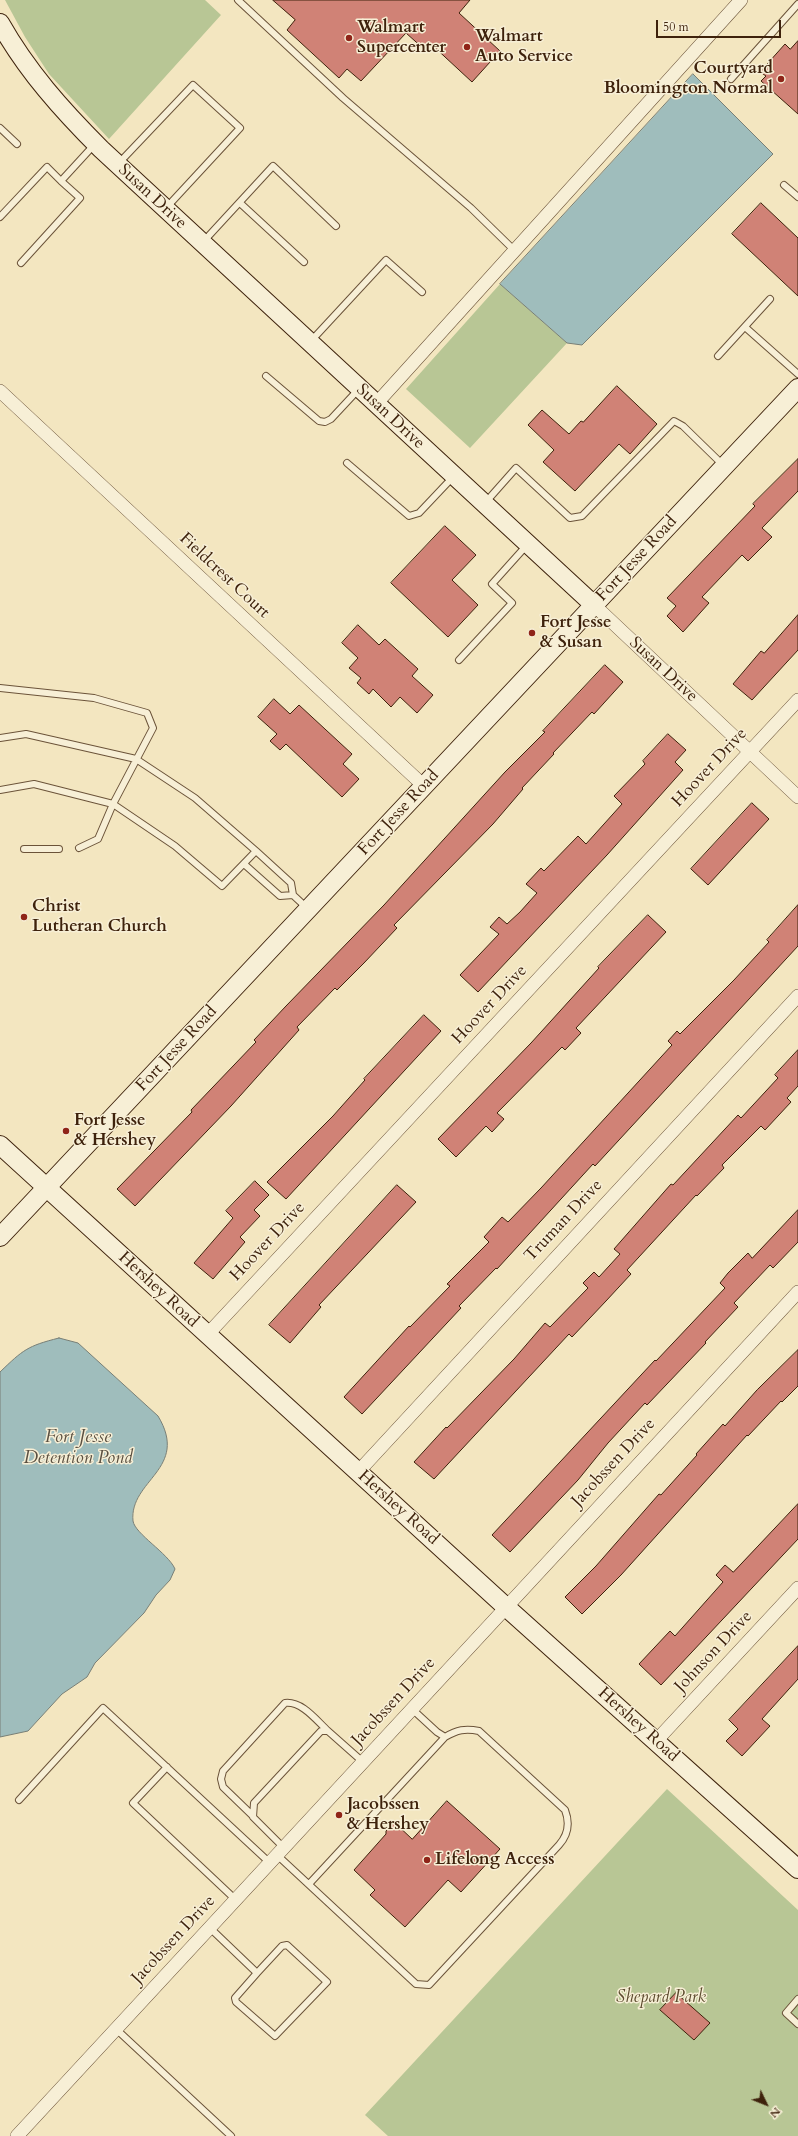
<!DOCTYPE html>
<html>
<head>
<meta charset="utf-8">
<style>
	body { margin:0 }
	#map { position:relative; width:798px; height:2136px; overflow:hidden; background:#f3e6c0; font-family:Cardo,serif }
	canvas { display:block }
	.north { position:absolute; left:746px; top:2084px; width:40px; height:40px; -webkit-text-stroke:3px #f7efd6; paint-order:stroke; rotate:133deg; font-size:11px; font-weight:700; line-height:16px; text-align:center; color:#3e220c }
	.north::after { content:''; display:block; margin:auto; width:14px; height:18px; background:#3e220c; clip-path:polygon(50% 0,100% 100%,50% 72%,0 100%) }
	.scale { position:absolute; left:656px; top:20px; width:125px; height:18px; box-sizing:border-box; border:2px solid #3e220c; border-top:0; padding-left:5px; font-size:12px; line-height:14px; white-space:nowrap; color:#3e220c; -webkit-text-stroke:3px #f7efd6; paint-order:stroke }
</style>
</head>
<body>
<div id="map">
<canvas width="798" height="2136"></canvas>
<div class="north">N</div>
<div class="scale">50 m</div>
</div>
<script>
const ctx = document.querySelector('canvas').getContext('2d');
ctx.lineJoin = 'round';
function fill(path, color) { ctx.fillStyle = color; ctx.fill(path, 'evenodd'); }
function strokePath(path, color, width, dash) { ctx.strokeStyle = color; ctx.lineWidth = width; ctx.lineCap = dash ? 'butt' : 'round'; ctx.setLineDash(dash || []); ctx.stroke(path); }
function drawText(font, color, halo, rows, align = 'center') {
  ctx.font = font + ' Cardo,serif'; ctx.lineWidth = 3; ctx.setLineDash([]); ctx.textBaseline = 'middle'; ctx.strokeStyle = halo; ctx.fillStyle = color; for (const [text, x, y, turn = 0] of rows) {
    ctx.save(); ctx.translate(x, y); ctx.rotate((+turn || 0) * Math.PI / 180); ctx.textAlign = isNaN(turn) ? turn : align; if (halo) ctx.strokeText(text, 0, 0); ctx.fillText(text, 0, 0); ctx.restore();
  }
}
const green = new Path2D(`
	M5 0H205L221 15 109 139 49 74 25 37Z
	M500 284 567 343 470 448 406 389Z
	M667 1789 798 1910V2136H388L365 2115Z`);
const water = new Path2D(`
	M693 74 773 154 582 345 567 343 500 284Z
	M59 1338 78 1343 158 1416C190 1469 129 1480 133 1521 135 1534 168 1553 175 1569L170 1580 156 1595 144 1613 95 1663 87 1677 62 1694 28 1731 0 1737V1372C23 1350 27 1346 59 1338Z`);
const building = new Path2D(`
	M273 0H470L459 13 500 51 472 82 431 44 425 50 406 33 361 81 347 69 339 78 287 30 295 20Z
	M798 41V114L761 81 766 76 760 72 785 44 790 49Z
	M761 203 798 238V296L732 234Z
	M617 386 657 424 630 454 619 444 575 491 543 462 554 450 528 425 542 410 569 434 581 421 583 422Z
	M798 459V491L762 528 772 537 748 561 742 555 702 597 709 603 683 632 667 616 676 606 667 598 755 506 753 504Z
	M445 526 476 555 452 580 478 605 448 637 391 583Z
	M798 615V650L752 700 733 684 761 651 764 653Z
	M358 625 379 645 385 639 418 669 412 676 433 695 417 713 400 697 391 707 373 689 369 694 357 683 361 678 349 668 358 658 342 643Z
	M605 665 623 682 594 714 592 712 553 753 554 754 522 788 523 789 493 824 394 925 397 928 364 963 337 990 335 988 297 1027 299 1030 231 1106 135 1206 117 1189 192 1112 191 1110 256 1042 254 1040 286 1006 384 905 505 772 545 732 543 731Z
	M274 699 290 714 299 705 352 754 343 764 359 779 342 797 286 744 280 750 270 741 277 734 258 717Z
	M668 734 686 750 675 762 683 770 607 855 478 992 460 975 499 934 490 927 499 917 507 924 520 912 537 893 526 884 541 868 544 871 578 836 586 844 622 804 614 796 645 764 643 761Z
	M752 803 769 819 708 885 691 869Z
	M798 905V946L595 1166 593 1164 497 1269 496 1268 459 1306 461 1308 362 1414 344 1397 409 1326 410 1327 450 1286 447 1284 489 1242 484 1237 502 1217 508 1222 541 1188 672 1045 668 1041 677 1031 680 1034 734 980 769 942 767 940Z
	M648 915 666 932 576 1028 581 1033 565 1050 562 1047 497 1113 504 1119 492 1132 486 1126 456 1157 438 1139 531 1043 599 968 598 967Z
	M424 1015 441 1031 286 1199 267 1182 333 1116 365 1080 364 1079Z
	M798 1050V1086L787 1098 791 1102 765 1130 761 1126 722 1165 724 1168 697 1196 696 1195 627 1270 631 1274 606 1301 572 1337 569 1334 434 1479 414 1462 446 1427 447 1428 514 1359 545 1323 550 1327 588 1288 583 1283 594 1272 599 1277 620 1254 614 1249 671 1184 673 1185 738 1115 741 1118 778 1078 775 1075Z
	M255 1181 269 1195 254 1210 260 1216 240 1237 245 1242 213 1279 194 1263 233 1218 226 1211Z
	M397 1185 416 1202 319 1305 321 1307 290 1343 269 1325Z
	M798 1210V1242L773 1268 770 1265 734 1303 738 1307 705 1342 706 1343 647 1405 645 1403 608 1443 578 1480 510 1552 492 1535 655 1360 656 1361 725 1288 720 1283 728 1273 748 1253 752 1258Z
	M798 1350V1386L782 1402 781 1401 748 1436 747 1435 621 1575 582 1614 565 1597 596 1566 659 1494 661 1495 697 1455 696 1454 723 1424 725 1426 757 1390Z
	M798 1504V1539L661 1685 639 1664 670 1631 675 1636 723 1582 716 1575 725 1565 733 1572Z
	M798 1646V1679L762 1719 770 1726 742 1756 726 1741 738 1729 729 1720Z
	M447 1801 500 1849 461 1892 448 1880 405 1927 370 1895 375 1890 354 1870 386 1834V1831L394 1822 412 1839Z
	M676 1993 710 2023 694 2040 660 2010Z`);
const lane = new Path2D(`
	M238 0 343 98 471 208 515 251
	M731 79 798 4
	M0 128 17 144
	M118 164 193 85 240 128 166 208
	M784 185 798 197
	M240 203 304 262
	M0 217 47 167 61 181
	M203 242 273 166 336 226
	M21 263 80 198 61 181 94 145
	M745 327 798 374
	M311 341 386 260 422 292
	M718 356 770 299
	M266 376 319 421 325 422 331 419 358 390
	M347 463 409 516 419 513 453 477
	M485 503 516 468 570 518 582 516 674 421 683 426 723 465
	M459 660 512 603 492 584 527 545
	M0 688 94 698 147 713 153 728 113 804 98 839 79 848
	M0 738 26 734 136 759 195 798 256 851 291 883 293 895 307 908
	M0 790 34 784 113 804 175 846 222 886 256 851
	M24 849H59
	M244 864 280 896 293 895
	M167 1767 133 1803 236 1900
	M19 1800 103 1708 270 1863
	M253 1816 223 1787 221 1779 223 1771 285 1703C302 1701 316 1720 328 1731
	M284 1848 253 1817 254 1803 321 1731H328L363 1762
	M277 1855 416 1984 429 1985 559 1845C568 1835 570 1823 565 1810L479 1731C465 1728 457 1730 445 1737L437 1732 412 1709
	M309 1884 445 1737
	M210 1928 257 1973 282 1946 287 1945 327 1982 275 2036 236 2002 235 1998 257 1973
	M798 1999 786 2013 798 2024
	M116 2029 231 2136`);
const street = new Path2D(`
	M0 391 424 786
	M376 404 741 0
	M594 605 798 797
	M207 1335 798 700
	M358 1472 798 996
	M656 1741 798 1588
	M17 2136 798 1292`);
const secondary = new Path2D(`
	M0 23C27 71 62 110 101 149L594 605
	M0 1145 506 1607 798 1869
	M0 1237 798 388`);
const markers = [
	[349,38,4,"#8f2418"],
	[467,47,4,"#8f2418"],
	[781,79,4,"#8f2418"],
	[532,633,4,"#8f2418"],
	[24,917,4,"#8f2418"],
	[66,1131,4,"#8f2418"],
	[339,1815,4,"#8f2418"],
	[427,1860,4,"#8f2418"]
];
const poiNames = [
	["Walmart",357,28],
	["Supercenter",357,48],
	["Walmart",475,37],
	["Auto Service",475,57],
	["Courtyard",773,69,"right"],
	["Bloomington Normal",773,89,"right"],
	["Fort Jesse",540,623],
	["& Susan",540,643],
	["Christ",32,907],
	["Lutheran Church",32,927],
	["Fort Jesse",74,1121],
	["& Hershey",74,1141],
	["Jacobssen",347,1805],
	["& Hershey",347,1825],
	["Lifelong Access",435,1860]
];
const streetNames = [
	["Susan Drive",152,197,43],
	["Susan Drive",390,417,43],
	["Fort Jesse Road",637,559,-47],
	["Fieldcrest Court",224,576,43],
	["Susan Drive",663,670,43],
	["Hoover Drive",710,768,-47],
	["Fort Jesse Road",399,813,-47],
	["Hoover Drive",490,1005,-47],
	["Fort Jesse Road",177,1049,-47],
	["Truman Drive",564,1221,-47],
	["Hoover Drive",268,1242,-47],
	["Hershey Road",158,1290,43],
	["Jacobssen Drive",614,1463,-47],
	["Hershey Road",398,1508,42],
	["Johnson Drive",714,1652,-47],
	["Jacobssen Drive",394,1702,-47],
	["Hershey Road",638,1725,42],
	["Jacobssen Drive",174,1940,-47]
];
const parkNames = [
	["Shepard Park",661,1998]
];
const waterNames = [
	["Fort Jesse",78,1438],
	["Detention Pond",78,1459]
];
fill(green, '#b8c695');
fill(water, '#9fbdbc');
strokePath(water, '#787f76', 1);
fill(building, '#d08276');
strokePath(building, '#3e220c', 1);
strokePath(lane, '#6b5339', 8);
strokePath(street, '#6b5339', 14);
strokePath(secondary, '#3e220c', 20);
strokePath(lane, '#f7efd6', 6);
strokePath(street, '#f7efd6', 13);
strokePath(secondary, '#f7efd6', 18);
for (const [x, y, r, color] of markers) { const dot = new Path2D(); dot.arc(x, y, r, 0, 2 * Math.PI); ctx.fillStyle = color; ctx.fill(dot); strokePath(dot, '#f7efd6', 1.5); }
drawText('bold 17px', '#3e220c', '#f7efd6', poiNames, 'left');
drawText('17px', '#3e220c', '#f7efd6', streetNames);
drawText('italic 17px', '#5c4b2e', '#f7efd6', parkNames);
drawText('italic 18px', '#5b5041', '#f7efd6', waterNames);
</script>
</body>
</html>
